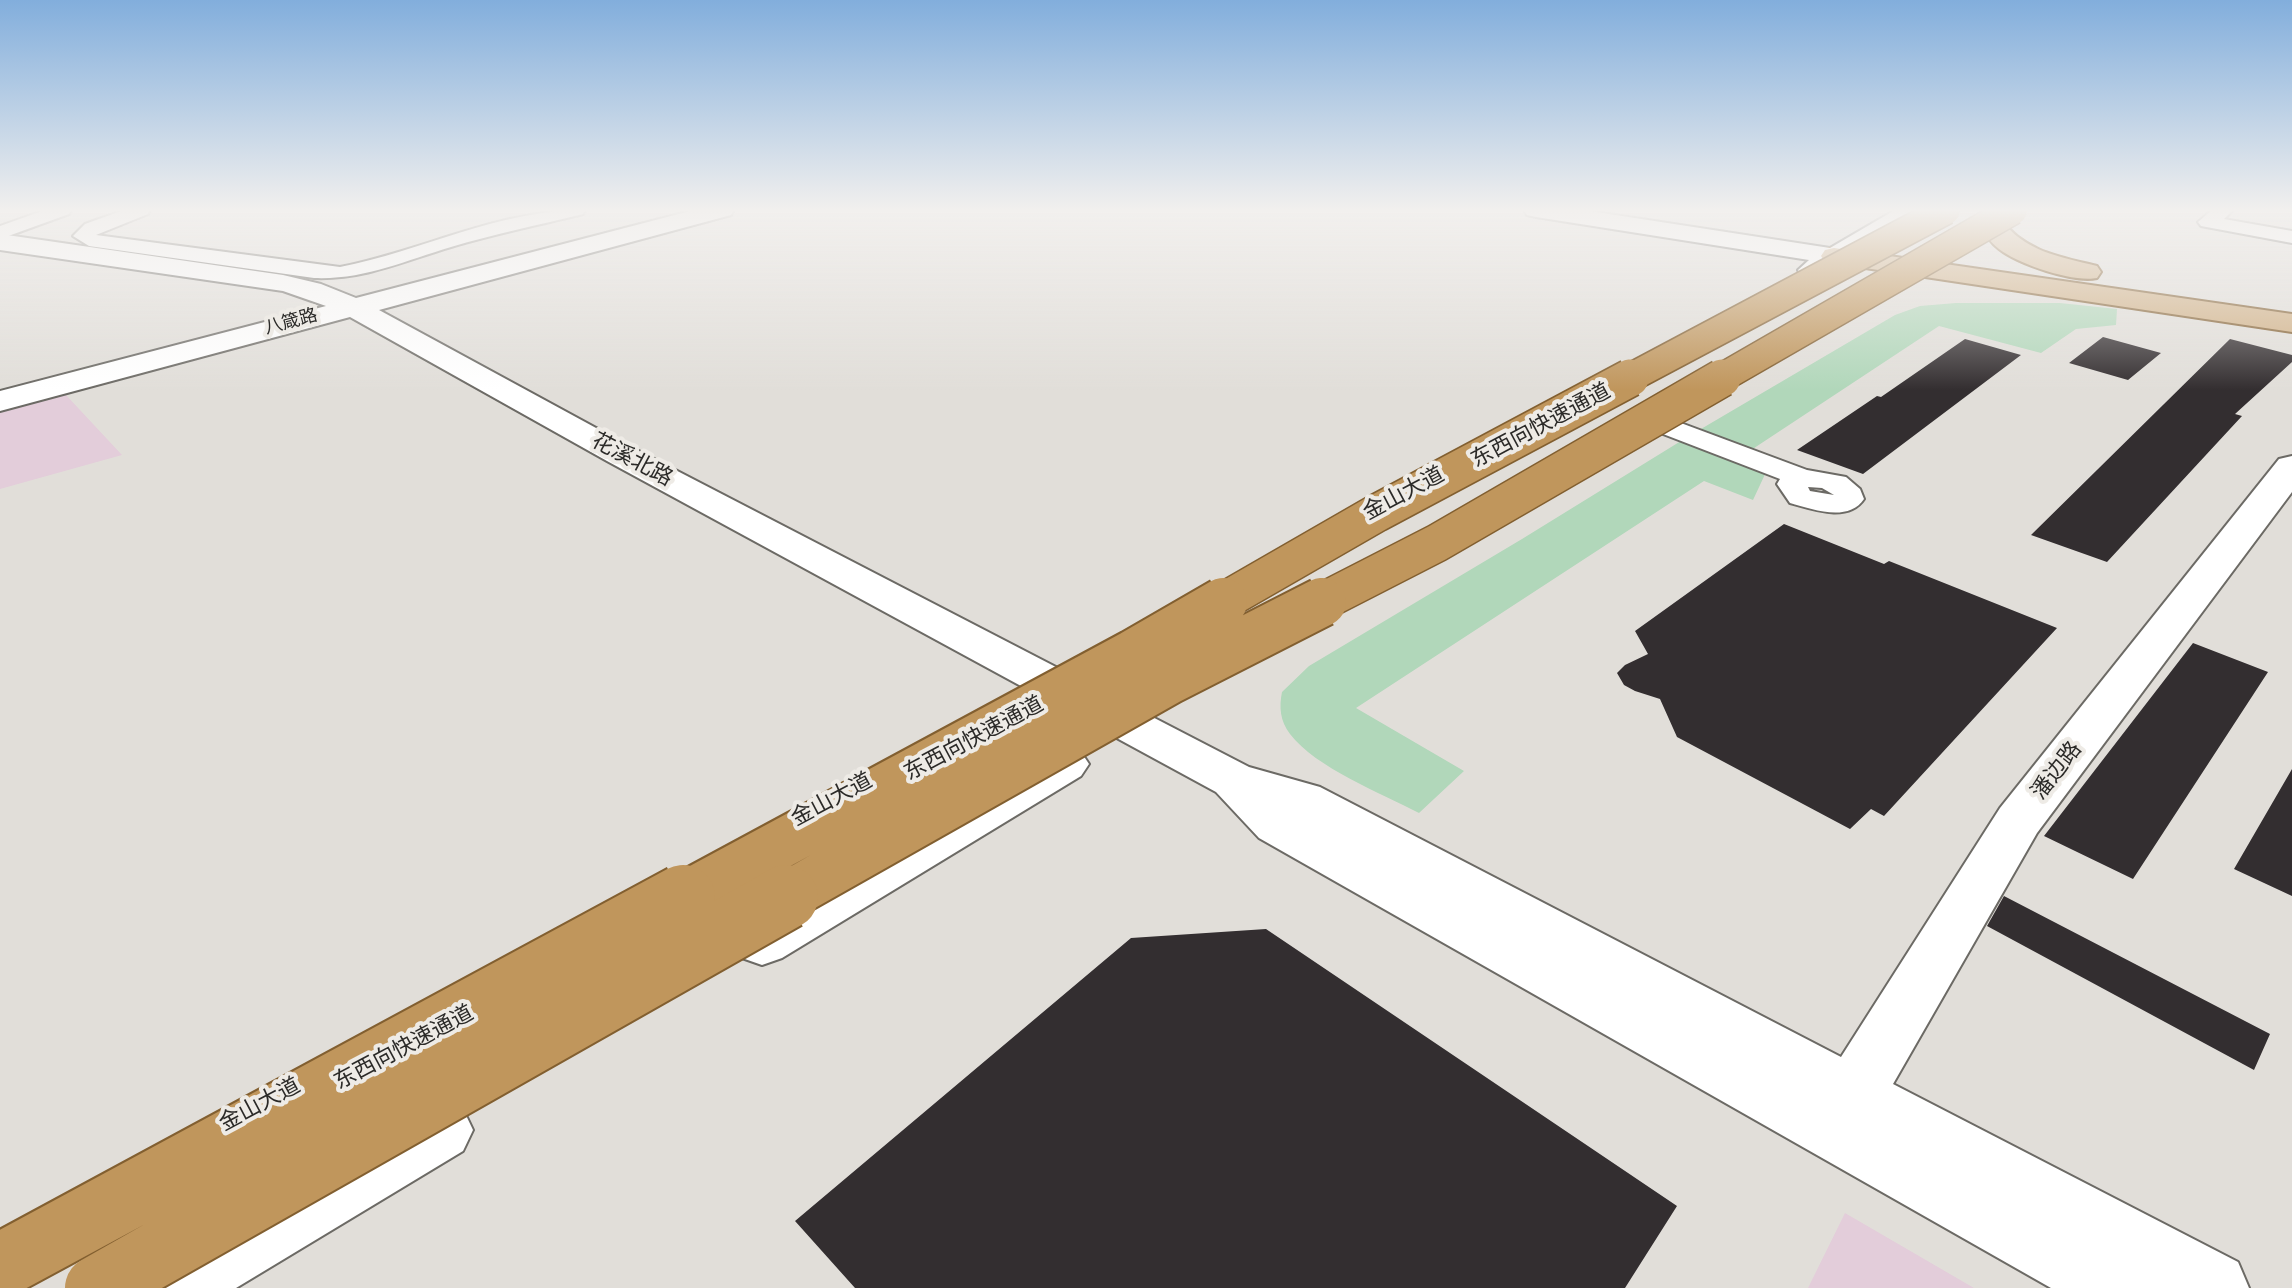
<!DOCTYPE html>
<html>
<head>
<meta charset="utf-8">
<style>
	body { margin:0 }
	canvas { display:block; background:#e1ded9 }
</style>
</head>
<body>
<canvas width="2292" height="1288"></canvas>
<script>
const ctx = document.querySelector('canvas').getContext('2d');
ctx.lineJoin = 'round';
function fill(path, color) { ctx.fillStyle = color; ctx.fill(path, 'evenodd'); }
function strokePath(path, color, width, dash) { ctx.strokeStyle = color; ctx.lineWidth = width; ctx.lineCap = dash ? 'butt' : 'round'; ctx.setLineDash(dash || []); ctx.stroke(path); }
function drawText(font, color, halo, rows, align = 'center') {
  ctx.font = font + ' Helvetica,"Noto Sans SC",sans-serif'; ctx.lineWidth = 8; ctx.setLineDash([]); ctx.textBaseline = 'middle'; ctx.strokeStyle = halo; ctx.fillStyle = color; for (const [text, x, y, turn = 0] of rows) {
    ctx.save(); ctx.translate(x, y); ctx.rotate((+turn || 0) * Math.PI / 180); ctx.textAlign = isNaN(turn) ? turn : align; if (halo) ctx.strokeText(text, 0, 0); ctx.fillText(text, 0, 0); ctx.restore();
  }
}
const education = new Path2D(`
	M66 395 122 455 0 489V413Z
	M1845 1213 1974 1288H1808Z`);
const green = new Path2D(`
	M1956 303H2060L2117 309 2116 325 2076 329 2041 353 1939 326 1739 458 1767 470 1753 500 1704 481 1356 708 1464 771 1419 813C1381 793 1316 768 1290 734 1280 721 1279 707 1282 692L1309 666 1522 539 1689 436 1895 315 1920 306Z`);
const building = new Path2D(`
	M2103 337 2161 353 2128 380 2069 363Z
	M1965 339 2021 355 1863 474 1797 450 1877 396 1881 397Z
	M2230 339 2292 355V362L2235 414 2242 416 2107 562 2031 535Z
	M1784 524 1884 564 1889 561 2057 628 1884 816 1871 809 1850 829 1677 737 1660 699 1635 691 1624 685 1617 673 1625 665 1648 654 1635 631Z
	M2193 643 2268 672 2133 879 2044 836Z
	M2292 769V896L2234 869Z
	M2004 896 2270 1034 2254 1070 1987 926Z
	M1266 929 1677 1206 1625 1288H855L795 1221 1131 938Z`);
const minor = new Path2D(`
	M45 210H71L69 214 0 239V226Z
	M124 210H150L148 214 96 235 340 267C422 251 501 209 585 210L583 214C539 225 494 234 451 247 404 261 364 280 314 278L89 246 73 236 85 224Z
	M2212 210H2233L2224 219 2292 231V243L2201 226 2198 222Z
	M1646 410 1807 470 1846 477 1860 489 1864 499C1848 523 1812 509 1790 503L1777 484 1780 479 1637 424 1633 418 1637 412ZM1808 487 1822 488 1834 495 1810 491Z`);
const tertiary = new Path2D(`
	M694 210H734L731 215 379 310 631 447 1249 767 1320 787 1841 1057 2000 808 2279 459 2292 456V492L2037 833 1893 1084 2238 1262 2249 1288H2051L1259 838 1216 792 607 461 350 317 0 411V391L326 306 283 291 0 250V234L283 275 321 284 356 298Z`);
const secondary = new Path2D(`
	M1524 210H1583L1830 248 1895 210H1924L1921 215 1821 276H1801L1798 270 1809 260 1536 217 1527 215Z
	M1064 747 1081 752 1089 764 1081 776 782 958 762 965 742 958 733 942 742 926 1047 752Z
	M440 1100 463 1109 473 1130 463 1151 236 1288H130L141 1262 417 1109Z`);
const primary = new Path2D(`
	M1992 217 2001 219C2023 251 2060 257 2097 266L2101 272 2097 278C2074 283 2018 264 1999 249 1990 242 1985 234 1980 224L1983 219Z
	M1834 248 2292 314V332L1825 262 1821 256 1825 250Z`);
const trunkBridgeFar3 = new Path2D(`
	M1626 380 1946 210
	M1718 380 2013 210`);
const trunkBridgeFar2 = new Path2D(`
	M1219 604 1377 513 1630 378
	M1318 604 1437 543 1722 378`);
const trunkBridgeFar1 = new Path2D(`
	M679 899 1133 654 1223 602
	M782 899 1169 680 1322 602`);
const trunkBridge = new Path2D(`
	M0 1266 683 897
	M97 1288 786 897`);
const farStreetnames = [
	["八箴路",291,322,-15]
];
const streetNames = [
	["东西向快速通道",1541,426,-28],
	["花溪北路",632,460,28],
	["金山大道",1404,494,-28],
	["东西向快速通道",974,739,-28],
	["潘边路",2057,771,-52],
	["金山大道",832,800,-28],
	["东西向快速通道",404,1048,-28],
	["金山大道",260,1105,-28]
];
fill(education, '#e3cdda');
fill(green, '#b1d7ba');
fill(building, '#332e30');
strokePath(minor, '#6c6a65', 4);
strokePath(tertiary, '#6c6a65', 4);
strokePath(secondary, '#6c6a65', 4);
strokePath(primary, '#825f30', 4);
fill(minor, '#fff');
fill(tertiary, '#fff');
fill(secondary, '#fff');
fill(primary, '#d0b085');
strokePath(trunkBridgeFar3, '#825f30', 31, []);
strokePath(trunkBridgeFar2, '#825f30', 40, []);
strokePath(trunkBridgeFar1, '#825f30', 52, []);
strokePath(trunkBridge, '#825f30', 68, []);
strokePath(trunkBridgeFar3, '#c0965c', 28);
strokePath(trunkBridgeFar2, '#c0965c', 37);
strokePath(trunkBridgeFar1, '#c0965c', 48);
strokePath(trunkBridge, '#c0965c', 64);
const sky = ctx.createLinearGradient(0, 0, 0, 390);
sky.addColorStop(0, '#82aedc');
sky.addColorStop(0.54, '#f2f0ee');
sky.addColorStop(1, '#f2f0ee00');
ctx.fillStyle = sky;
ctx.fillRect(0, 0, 2292, 390);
drawText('18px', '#2b2a28', '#eeebe6', farStreetnames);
drawText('22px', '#2b2a28', '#eeebe6', streetNames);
</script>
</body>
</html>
